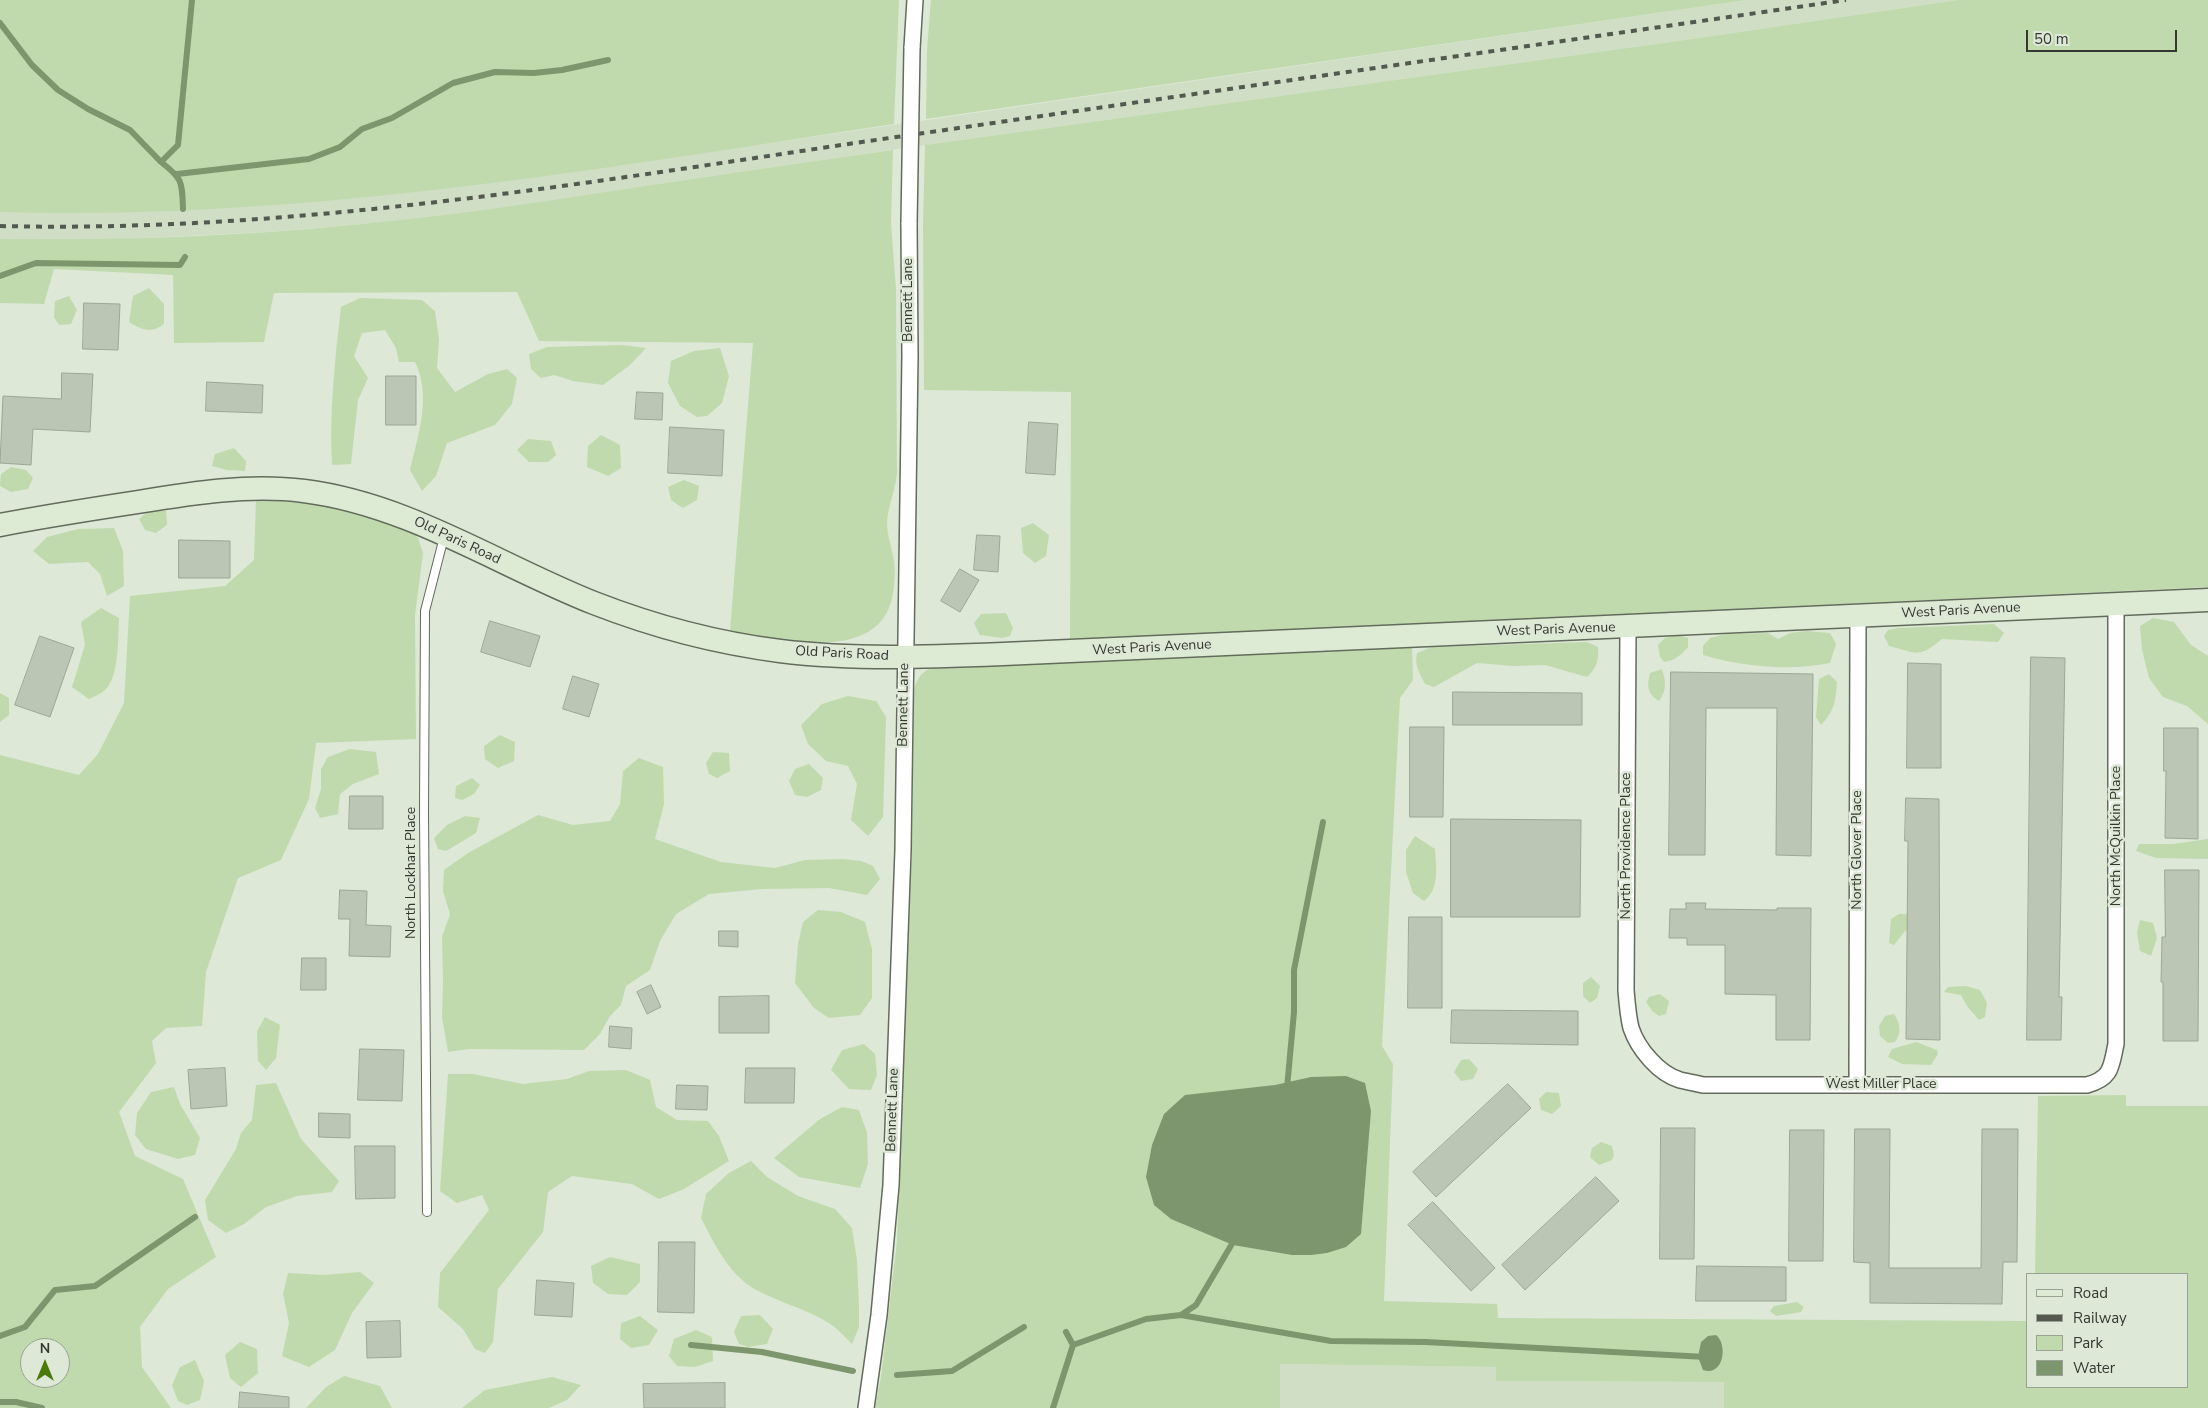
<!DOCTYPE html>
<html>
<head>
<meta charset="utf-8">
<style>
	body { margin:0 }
	#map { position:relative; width:2208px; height:1408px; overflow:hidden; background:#dde8d6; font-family:"Nunito Sans",sans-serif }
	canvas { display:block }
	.legend { position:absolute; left:2026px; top:1273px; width:162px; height:115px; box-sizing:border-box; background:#dde8d6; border:1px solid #99a294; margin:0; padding:6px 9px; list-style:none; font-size:15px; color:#343831 }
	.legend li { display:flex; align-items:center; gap:10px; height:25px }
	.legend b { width:25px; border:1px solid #99a294 }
	.north { position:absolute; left:20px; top:1338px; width:50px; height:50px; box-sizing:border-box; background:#dde8d6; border:1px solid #99a294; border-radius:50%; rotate:0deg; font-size:14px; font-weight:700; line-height:20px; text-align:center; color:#343831 }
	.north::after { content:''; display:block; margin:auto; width:18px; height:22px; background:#487b09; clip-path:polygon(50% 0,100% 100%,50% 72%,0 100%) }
	.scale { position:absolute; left:2026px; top:30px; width:151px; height:22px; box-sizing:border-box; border:2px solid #343831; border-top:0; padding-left:6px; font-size:15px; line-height:18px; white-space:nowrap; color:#343831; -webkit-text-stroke:4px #dde8d6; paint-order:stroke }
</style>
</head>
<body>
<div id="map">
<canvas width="2208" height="1408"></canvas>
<ul class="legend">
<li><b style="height:6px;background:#deebd4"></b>Road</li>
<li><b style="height:6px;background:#545950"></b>Railway</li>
<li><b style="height:14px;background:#c0daae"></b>Park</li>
<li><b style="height:14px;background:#7e966d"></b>Water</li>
</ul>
<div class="north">N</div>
<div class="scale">50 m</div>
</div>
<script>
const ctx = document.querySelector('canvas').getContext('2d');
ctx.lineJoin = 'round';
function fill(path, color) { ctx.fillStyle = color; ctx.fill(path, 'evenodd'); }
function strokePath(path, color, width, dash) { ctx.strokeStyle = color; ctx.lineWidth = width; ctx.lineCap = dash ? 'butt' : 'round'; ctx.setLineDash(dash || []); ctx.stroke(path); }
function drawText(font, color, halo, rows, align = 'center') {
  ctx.font = font + ' "Nunito Sans",sans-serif'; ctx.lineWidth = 5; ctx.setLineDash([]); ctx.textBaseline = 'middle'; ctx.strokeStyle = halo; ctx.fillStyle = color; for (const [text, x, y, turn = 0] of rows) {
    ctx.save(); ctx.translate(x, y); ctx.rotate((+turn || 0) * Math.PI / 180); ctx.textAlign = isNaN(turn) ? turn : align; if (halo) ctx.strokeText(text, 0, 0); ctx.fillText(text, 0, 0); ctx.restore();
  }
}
const built = new Path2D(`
	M1746 0H1958L1685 40 925 145 678 181 534 204 399 221 268 232 80 241 0 239V212H135L238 207 675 157Z
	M1280 1364 1497 1367V1381L1724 1382V1408H1280Z`);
const green = new Path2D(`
	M0 0H899L894 124C598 169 300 221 0 212Z
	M931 0H1746L926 119 927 49Z
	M1958 0H2208V587L1070 640 1071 392 924 390 923 224 925 145 1685 40Z
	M893 150 891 223 896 290 897 474C895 491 888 506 887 522 887 534 891 545 893 556 896 569 895 585 892 598 878 664 777 640 730 631L753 343 539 341 517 292 274 293 264 342 174 343 173 275 54 269 44 304 0 303V239C134 241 268 235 401 220 494 210 586 195 679 181 750 170 822 160 893 150Z
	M149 288 164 304V324C151 334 142 330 129 322L133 296Z
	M69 296 77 310 71 324 59 325 54 317 55 301Z
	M360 298 422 300 435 311 439 339 437 368 455 392 488 374 507 369 517 378 512 404 495 425 447 443 436 476 422 491 410 470C418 435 432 397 415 362H399L396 348 385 330 362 333 354 356 368 378 358 400 351 464 332 465C329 412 335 360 341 307Z
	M622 345 646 348 630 365 603 385 573 381 554 375 541 378 531 369 529 354 547 347Z
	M720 348 729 376 722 403 707 416 697 417 680 406 668 383 671 361 694 351Z
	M601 435 620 445 621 468 608 476 587 467 588 446Z
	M528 439 551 441 556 455 548 462H529L517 450Z
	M234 448 246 461 245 471 227 470 212 466 215 454Z
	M11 467 26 470 33 478 28 489 11 492 0 486 1 474Z
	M684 480 699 486 697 500 683 508 671 500 668 487Z
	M256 500H280L346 509 410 530 418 538 423 553 415 615 416 739 316 743 309 799 281 860 238 878 206 972 202 1026 166 1028 152 1041 156 1063 119 1112 135 1156 183 1179 216 1257 168 1289 140 1327 142 1367 171 1408H0V755L79 775 98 754 124 703 130 596 225 586 254 560ZM30 1348H60V1378H30Z
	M150 510 166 511 167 525 156 533 145 530 139 519Z
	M1033 523 1049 535 1046 556 1035 563 1023 553 1021 528Z
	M114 528 123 551 124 586 107 596 100 574 88 562 49 564 33 551 47 537 78 529Z
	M101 608 119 618C118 637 119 669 109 685 105 692 96 696 89 699L72 687 85 645 81 622Z
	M1006 613 1013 628 1010 636 1002 638 980 635 974 623 981 614Z
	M2153 618 2174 622 2191 645 2208 656V724L2187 706 2163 697 2149 678 2142 650 2140 626Z
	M1994 624 2004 633 1998 642 1942 639C1918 659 1917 653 1889 646L1884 636 1888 630 1898 628Z
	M1806 631 1830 633 1836 644 1830 663C1790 671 1743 667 1703 655V646L1710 638 1726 634 1768 633 1778 639 1790 633Z
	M1678 635 1688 638V647C1682 654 1675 661 1664 662L1660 657 1658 645 1665 638Z
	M1587 642 1598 647C1599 660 1597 668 1587 677L1545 665 1514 666 1477 663 1434 687 1425 684C1420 674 1414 665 1417 653L1432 647Z
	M1412 646 1413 680 1400 698 1382 1046 1393 1064 1384 1301 1497 1304 1498 1318 2027 1321V1387H2187V1274H2035L2038 1096 2126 1095V1106H2208V1408H1724V1382L1496 1381V1367L1280 1364V1408H875L881 1377 897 1241 912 850 914 689C922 665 933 668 955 666Z
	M1662 669C1666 682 1667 690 1659 701 1647 694 1647 685 1650 673Z
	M1829 674 1837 682C1836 700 1834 712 1821 725L1816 717 1819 679Z
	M0 693 9 698V715L0 722Z
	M848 696 876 701 886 717 883 817 868 836 851 820 857 784 848 766 826 761 808 744 801 725 822 704Z
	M500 735 515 742 514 761 498 768 485 759 484 746Z
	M350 749 376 752 379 774 353 784 340 794 338 814 320 818 315 808 321 789V769L328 757Z
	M713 752 729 753 730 771 717 778 709 774 706 763Z
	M639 758 663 767 664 804 655 839 721 862 775 868 805 860 843 859 861 861 873 866 880 879 867 895 829 888 763 889 709 894 676 914 660 941 650 970 626 986 621 1005 610 1016 600 1034 584 1050 469 1049 448 1052 442 1017 443 980 442 937 450 914 443 891 444 870 468 853 538 815 573 825 610 821 620 804 623 771Z
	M809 764 823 778 821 790 807 797 795 795 789 781 795 769Z
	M472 778 480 785 474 794 462 800 455 798 456 786Z
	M465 816 480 818 476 833 446 851 438 849 434 838 447 825Z
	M1415 836 1435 849C1436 867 1440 889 1424 901L1413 893 1406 872V850Z
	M2208 839V859L2156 858 2136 851 2139 844H2173Z
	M818 910 841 912 865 922 872 949V998L860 1015 829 1018 814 1008 795 983 798 944 803 922Z
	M1899 914H1913L1914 927 1905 931 1894 945 1889 943 1891 919Z
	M2140 920 2153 923 2157 938 2151 956 2140 951 2137 933Z
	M1591 977 1600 986 1597 998 1590 1003 1583 996V983Z
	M1966 986 1980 990 1987 1003 1985 1017 1979 1020 1967 1006 1961 995 1944 992 1948 987Z
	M1660 994 1669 1001 1666 1014 1659 1016 1652 1011 1646 1002 1649 997Z
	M1894 1014C1900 1023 1902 1033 1895 1042L1888 1043 1880 1036 1879 1026 1885 1016Z
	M265 1017 280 1025 276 1058 266 1070 258 1061 257 1031Z
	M1916 1042 1937 1050 1938 1054 1931 1065 1902 1064 1888 1057 1892 1049Z
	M864 1044 875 1054 877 1075 871 1090 849 1089 831 1070 842 1050Z
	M1469 1059 1478 1069 1473 1079 1461 1081 1454 1072 1461 1060Z
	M626 1070 650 1080 656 1107 677 1120 708 1121 719 1136 729 1161 684 1189 659 1199 632 1184 572 1176 548 1192 543 1232 498 1289 493 1342 485 1353 475 1349 463 1329 438 1307 440 1273 489 1210 482 1195 457 1203 440 1191 448 1074H473L523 1084 567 1079 589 1071Z
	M276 1083 301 1139 339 1181 332 1192 297 1196 266 1207 244 1224 226 1233 208 1220 205 1200 236 1149 241 1133 252 1120 256 1085Z
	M174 1087 180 1104 200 1138 195 1155 178 1159 146 1149 135 1135 137 1113 151 1092Z
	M1546 1092 1559 1093 1561 1106 1552 1114 1541 1110 1539 1099Z
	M842 1107 859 1110 867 1133 868 1164 860 1188 799 1177 774 1158 820 1119Z
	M1601 1142 1612 1146 1614 1155 1612 1160 1599 1165 1590 1157 1592 1148Z
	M751 1161 767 1177 798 1196 835 1209 852 1228 857 1260 859 1307V1327L852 1344C845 1337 838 1329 829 1323 805 1308 777 1302 753 1288 728 1273 714 1243 701 1218L706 1194 729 1173Z
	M610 1257 640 1264V1282L627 1295 608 1294 593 1283 591 1266Z
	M360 1272 374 1283 352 1313 335 1350 309 1367 282 1356 289 1323 283 1294 288 1273 323 1275Z
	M1797 1302 1804 1307 1801 1312 1776 1316 1770 1311 1774 1306Z
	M760 1315 773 1329 767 1344 748 1347 739 1344 734 1332 741 1316Z
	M640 1316 658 1330 649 1345 631 1348 620 1339 621 1323Z
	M696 1330 712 1337 713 1361 695 1367 677 1366 669 1356 674 1339Z
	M240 1342 257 1349 258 1373 241 1387 230 1378 225 1355Z
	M195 1360 204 1381 200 1400 187 1405 178 1401 172 1385 180 1367Z
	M344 1376 380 1386 392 1408H306L326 1387Z
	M552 1377 581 1385 567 1400 549 1408H462L485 1390Z`);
const water = new Path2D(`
	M1346 1076 1365 1083 1371 1111 1361 1234 1346 1247 1327 1253 1311 1255H1292L1233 1245 1171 1219 1154 1205 1146 1177 1152 1145 1164 1114 1185 1095 1275 1085 1311 1077Z
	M1716 1335C1728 1344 1724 1377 1703 1370L1698 1357 1701 1342 1708 1336Z`);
const stream = new Path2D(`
	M0 23 32 65 58 90 88 109 130 130 161 162
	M177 174 309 159 340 147 362 129 392 118 453 83 495 72 534 73 562 70 608 60
	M183 209C182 182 183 179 161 162L178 145 192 0
	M0 276 36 263 180 265 185 257
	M1287 1088 1294 1012V970L1323 822
	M1181 1315 1331 1341 1426 1342 1706 1357
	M0 1336 25 1327 55 1290 95 1286 195 1217
	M691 1345 762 1352 853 1371
	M1073 1345 1146 1319 1181 1315 1196 1305 1236 1237
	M897 1375 952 1371 1024 1327
	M0 1402H16L42 1408
	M1053 1408 1073 1345 1066 1332`);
const building = new Path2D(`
	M84 303 120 304 118 350 83 349Z
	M62 373 93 374 90 432 33 429 31 465 0 463 3 396 61 399Z
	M386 376H416V425H386Z
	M207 382 263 385 262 413 206 411Z
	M637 392 663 393 662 420 635 419Z
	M1029 422 1058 424 1055 475 1026 473Z
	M670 427 724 430 722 476 668 473Z
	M977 535 1000 536 998 572 974 570Z
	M179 540 230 541V578H179Z
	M960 569 979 580 960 612 941 601Z
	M490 621 540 636 530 667 481 652Z
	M40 636 74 648 50 717 15 705Z
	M2031 657 2065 658 2059 997H2062L2061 1040H2027Z
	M1908 663 1941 664V768H1907Z
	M1671 672 1813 674 1811 856 1776 855 1777 708H1706L1705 855H1669Z
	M573 676 599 684 589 717 563 709Z
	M1453 692 1582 693V725H1453Z
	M1410 727H1444L1443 817H1410Z
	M2164 728H2198V839L2165 838 2166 771H2164Z
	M350 796H383V829H349Z
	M1906 798 1939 799 1940 1040 1906 1039 1908 841H1905Z
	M1451 819 1581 820 1580 917H1451Z
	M2165 870H2199L2198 1041H2163V982H2161L2162 937H2165Z
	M340 890 367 891 366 925 391 926 390 957 349 956 350 919H339Z
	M1686 903H1706L1705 909 1777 910V908H1811L1810 1040H1776V995L1725 994V945H1687V938H1669L1670 909H1686Z
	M1409 917H1442V1008H1408Z
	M719 931H738V947L719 946Z
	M302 958H326V990H301Z
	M651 985 661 1007 647 1014 637 992Z
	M769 996V1033H719V997Z
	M1452 1010 1578 1011V1045L1451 1043Z
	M610 1026 632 1028 631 1049 609 1047Z
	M360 1049 404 1050 402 1101 358 1100Z
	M225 1068 227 1106 191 1109 188 1070Z
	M746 1068H795L794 1103H745Z
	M1508 1084 1531 1108 1436 1197 1413 1172Z
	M677 1085 708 1086 707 1110 676 1109Z
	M319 1113 350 1114V1138L319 1137Z
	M1661 1128H1695L1694 1259H1660Z
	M1855 1129H1890L1889 1268H1981L1982 1129H2018L2017 1262H2003L2002 1304 1870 1303V1263L1854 1262Z
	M1790 1130H1824L1823 1261H1789Z
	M355 1146H395V1198L356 1199Z
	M1596 1177 1619 1201 1525 1290 1502 1265Z
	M1433 1202 1495 1268 1471 1291 1408 1225Z
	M659 1242H695L694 1313 658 1312Z
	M1697 1266 1786 1267V1301H1696Z
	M537 1280 574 1283 572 1317 535 1315Z
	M400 1321 401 1357 367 1358 366 1322Z
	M725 1383V1408H644L643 1384Z
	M240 1392 289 1397V1408H239Z`);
const lane = new Path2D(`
	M427 1212 424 812 425 611 444 537`);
const street = new Path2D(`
	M912 48 915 0
	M1628 627 1626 990C1627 1003 1628 1016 1631 1028 1638 1049 1659 1074 1680 1080 1688 1082 1696 1083 1703 1085H2087C2112 1078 2111 1067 2116 1044V604
	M1857 1084 1858 616
	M866 1408 879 1315 891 1185 903 850 910 356 909 223`);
const secondary = new Path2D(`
	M0 525C46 516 92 509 138 502 193 493 249 484 304 491 408 504 498 565 594 603 653 626 717 643 780 651 853 660 929 657 1003 654L2208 600`);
const rail = new Path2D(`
	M0 226C287 233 572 185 855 143 1186 95 1516 48 1846 0`);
const streetBridge = new Path2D(`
	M909 223 912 48`);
const streetNames = [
	["Bennett Lane",909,300,-90],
	["Old Paris Road",457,541,25],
	["West Paris Avenue",1961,611,-3],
	["West Paris Avenue",1556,630,-2],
	["West Paris Avenue",1152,648,-3],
	["Old Paris Road",842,654,3],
	["Bennett Lane",904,705,-89],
	["North McQuilkin Place",2117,836,-90],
	["North Providence Place",1627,846,-90],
	["North Glover Place",1858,850,-90],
	["North Lockhart Place",412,873,-90],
	["West Miller Place",1881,1085],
	["Bennett Lane",893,1110,-88]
];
fill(built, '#cfdec5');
fill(green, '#c0daae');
fill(water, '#7e966d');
strokePath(stream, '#7e966d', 6);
fill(building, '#bbc6b4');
strokePath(building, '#9ca796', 1);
strokePath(lane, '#636c5c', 10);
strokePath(street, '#636c5c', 18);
strokePath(secondary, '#636c5c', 25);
strokePath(lane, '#fff', 8);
strokePath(street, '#fff', 15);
strokePath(secondary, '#deebd4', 22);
strokePath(rail, '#545950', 4, [6, 6]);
strokePath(streetBridge, '#636c5c', 18, []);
strokePath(streetBridge, '#fff', 15);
drawText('14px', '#343831', '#dde8d6', streetNames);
</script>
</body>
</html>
